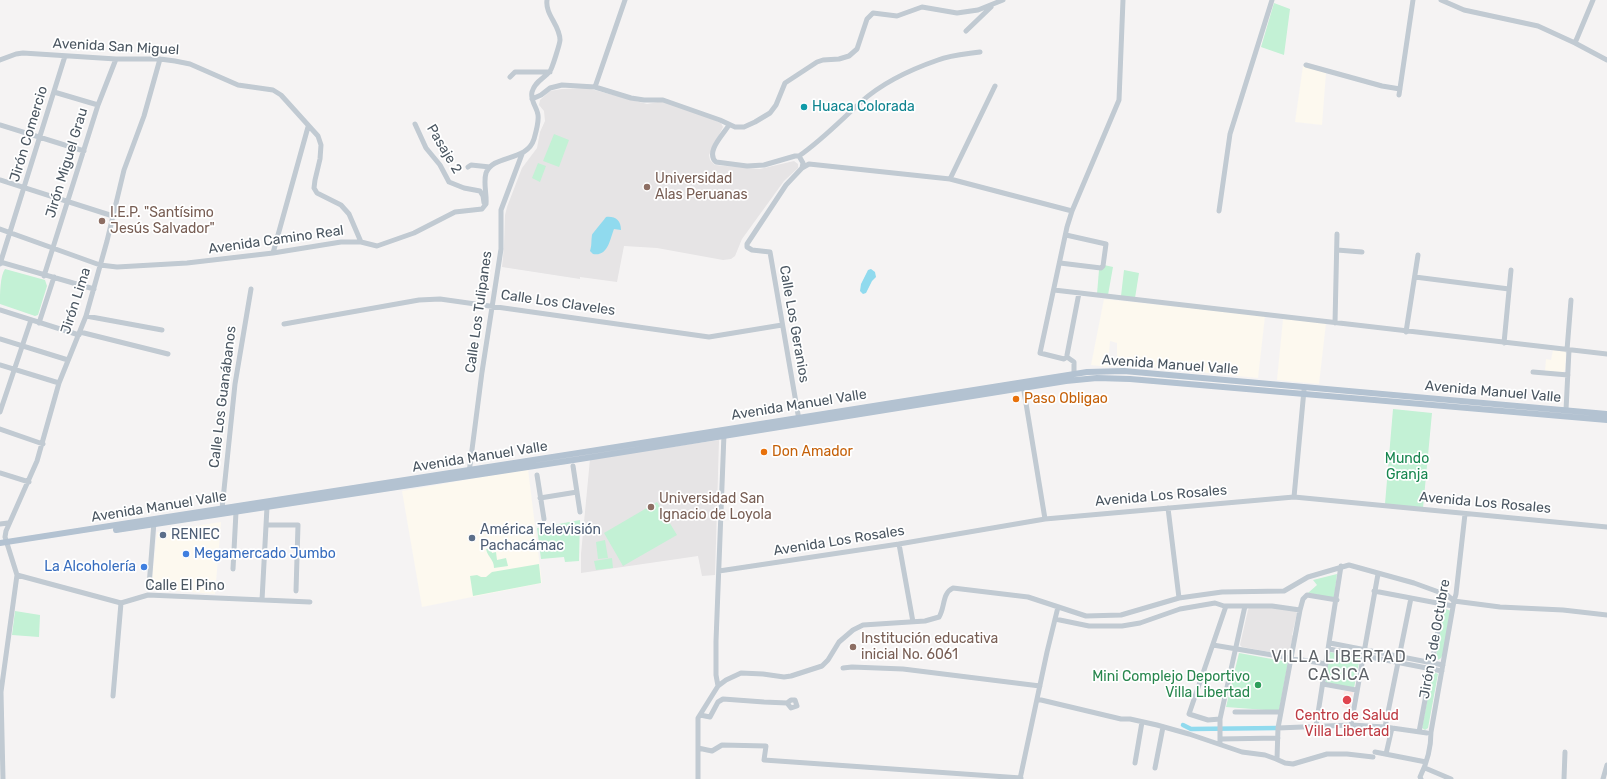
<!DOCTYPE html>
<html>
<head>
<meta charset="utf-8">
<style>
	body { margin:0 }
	canvas { display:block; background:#f5f3f3 }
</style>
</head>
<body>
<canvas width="1607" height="779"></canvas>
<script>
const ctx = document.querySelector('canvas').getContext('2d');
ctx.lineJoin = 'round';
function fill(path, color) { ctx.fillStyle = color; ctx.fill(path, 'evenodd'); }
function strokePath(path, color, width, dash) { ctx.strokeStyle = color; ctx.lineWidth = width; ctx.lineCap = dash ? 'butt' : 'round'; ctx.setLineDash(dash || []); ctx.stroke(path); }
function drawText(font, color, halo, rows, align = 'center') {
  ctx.font = font + ' Rubik,sans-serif'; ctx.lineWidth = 3.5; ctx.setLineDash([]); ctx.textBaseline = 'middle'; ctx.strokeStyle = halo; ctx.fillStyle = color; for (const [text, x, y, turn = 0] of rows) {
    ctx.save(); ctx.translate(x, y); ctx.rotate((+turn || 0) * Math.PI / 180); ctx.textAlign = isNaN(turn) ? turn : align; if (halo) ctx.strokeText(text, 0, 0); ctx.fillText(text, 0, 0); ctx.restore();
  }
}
const commercial = new Path2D(`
	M1303 66 1326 73 1322 125 1295 122Z
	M1104 299 1265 316 1258 378 1117 364V343L1110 341 1108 367 1091 365Z
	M1283 319 1326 323 1319 384 1277 380Z
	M1553 350 1566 351 1565 370 1562 373 1545 371 1546 359 1551 360Z
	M528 469 542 583 422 607 402 491Z
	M221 522 215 594 151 589 157 532Z`);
const education = new Path2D(`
	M587 88 647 104 664 101 700 114 721 123 723 127 709 155 710 160 715 165 760 169 794 161 798 164V168L784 181 742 239 735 256 731 259 723 260 657 248 624 246 617 282 580 277V279L502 267 504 246 505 215 507 207 522 168 537 148 540 132 545 121 544 111 539 105 540 100 550 91 562 89Z
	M719 440 715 575 702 576 698 556 581 573V554L590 459Z
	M1267 607 1295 611 1297 613 1292 635 1293 636 1289 654 1287 655 1242 647 1240 645 1248 610 1249 608Z`);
const medical = new Path2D(`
	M1344 691 1353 692 1350 709 1342 707Z`);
const green = new Path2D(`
	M1274 3 1290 9 1284 55 1261 47Z
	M554 134 569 140 559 167 543 161Z
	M538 163 546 166 540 182 532 178Z
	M1104 265 1113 267 1108 295 1097 294 1099 270Z
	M5 269 45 280 47 286 38 315 35 316 0 304C0 294 0 276 5 269Z
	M1124 270 1139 273 1135 298 1121 296Z
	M1393 409 1432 413 1423 508 1385 504Z
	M657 502 677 535 623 566 604 533Z
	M580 520 579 561 565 562 564 557 541 559 537 528Z
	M605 540 608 558 598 559 596 542Z
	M491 548 492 553 496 552 497 560 506 558 508 566 494 568C494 559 488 558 486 549Z
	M612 558 613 568 596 570 594 561Z
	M539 564 541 583 473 596 470 576 477 575 481 577H486L492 572Z
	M1337 574 1334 598 1308 593 1317 585 1313 580Z
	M1446 609 1451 611 1443 654 1441 658 1438 660 1436 656 1444 610Z
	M15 611 40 615 39 637 12 635Z
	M1330 652 1360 658 1354 688 1325 683Z
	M1239 653 1288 662 1279 711 1226 707Z
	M1434 672 1438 674 1428 728 1425 730 1422 728 1432 675Z`);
const water = new Path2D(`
	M606 217C615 216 621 220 621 230L614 229C610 239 608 257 593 254L590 251C592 245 591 241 592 235 592 234 604 220 606 217Z
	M871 269 875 272 876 277 872 281 866 293 863 294 860 291 861 284 868 270Z`);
const canal = new Path2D(`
	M1183 725 1191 729 1278 728`);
const minor = new Path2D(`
	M1441 0 1464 10 1538 26 1575 43 1607 60
	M966 31 991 7
	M1575 43 1593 0
	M0 60 16 54 23 53 116 59H160L175 61 190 64 238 85 273 90 281 95 318 136 321 145 320 159 315 180 314 188 317 193 341 205 349 214 361 242
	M1306 65 1382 86 1400 89
	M510 77 515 72H550
	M595 87 625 0
	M54 92 98 105
	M1399 95 1413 0
	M532 99 541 95 550 88 562 85 595 87 631 98 644 100H663L720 120 735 127H744L755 122 770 113 776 105 785 83 817 62 823 60 839 59 849 56 857 49 867 19 873 13 897 16 922 7 957 13 978 10 1003 0
	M415 124 426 148 440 165 449 182 464 188 480 191 483 196 484 203
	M0 125 84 151
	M729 125C723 135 705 152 716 162L747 166 764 165 795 156H799L803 163 802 168 786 185 747 244V247L752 250 770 252 799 420
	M799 156C822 140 840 121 861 102 882 83 912 69 938 60 951 55 967 54 980 52
	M468 167 471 165 490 167
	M802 168 809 164 950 179 1072 211
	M950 179 995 86
	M0 180 113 216
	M1219 211 1230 134 1272 0
	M0 229 100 265 117 267 187 263 273 253 341 242H361L377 246 414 233 455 212 482 209 486 204C487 194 483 183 486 173 493 154 527 162 534 139 536 132 539 122 538 115 537 107 530 101 532 92 535 81 544 79 550 71 552 69 560 43 560 40 560 25 545 15 547 0
	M1337 250 1362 252
	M273 253 308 127
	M0 262 94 289
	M1060 263 1101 268 1103 266 1106 244 1066 235
	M0 264 65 56
	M44 276 98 105 116 59
	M1415 277 1509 289
	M1054 290 1607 354
	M0 310 79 335
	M86 316 162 330
	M39 323 54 277
	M1335 323 1337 234
	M284 324 419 300 440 299 709 337 782 325
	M80 332 168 354
	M1406 332 1418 255
	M0 339 68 360
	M1504 343 1511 270
	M1567 350 1571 300
	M1067 357 1064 359 1040 353 1067 227 1072 211 1119 100 1123 0
	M0 365 59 383
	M1533 372 1568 375
	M1074 373V362L1067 357V355L1079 293
	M1023 385 1045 519
	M1566 410 1569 350
	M0 412 31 320
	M0 429 43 444
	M573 466 580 512
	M0 473 29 482
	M469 473 482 372 501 249V210L522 154
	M537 475 544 519
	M1294 497 1304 390
	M540 498 577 492
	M1168 508 1179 598
	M222 509 235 384 251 289
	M0 524 8 523
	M266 525H298L296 591
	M899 544 913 622
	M233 569 236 512
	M719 571 899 544 1045 519 1294 497 1607 527
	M17 575 121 603 148 595 310 602
	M149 586 154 522
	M1374 591 1453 606
	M262 600 267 507
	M1055 619 1089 626H1122L1140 623 1180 609 1215 603 1224 606H1272L1300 610
	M1330 643 1443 665
	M1213 645 1326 664
	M1329 649 1442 671
	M843 668 852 667 903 669 1040 686
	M1323 684 1356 690
	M718 686 716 675V641L724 434
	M113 696 121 603
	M1037 699 1121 719H1130L1157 725 1189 734 1242 752 1265 755 1276 759 1285 763 1293 764 1327 754H1347L1373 757
	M1235 712H1281
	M700 715 710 717 718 702 723 699 764 702 787 703 791 700H795L797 706 791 708 787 703
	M1220 719 1208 720 1189 714 1226 606
	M1351 725 1378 574
	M1316 726 1341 566
	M1385 727 1411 598
	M1278 728 1351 725 1385 727 1427 733
	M1419 732 1443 604
	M1220 739 1278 738
	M1220 744V719L1245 606
	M698 748 712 751 722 745 766 746 764 760 1021 778
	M1375 752 1426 762
	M1386 754 1392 728
	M1277 759 1278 728 1300 610 1303 599 1307 595 1337 600
	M1135 763 1142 722
	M1155 768 1163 727
	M1425 768 1451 779
	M3 779 1 692 17 575 5 537 6 531 37 461 59 383 86 316 107 241 124 170 144 116 160 59
	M698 779V718L718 686 726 680 741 673 763 674 784 677 791 676 822 666 828 660 839 642 853 630 863 625 925 621 939 617C945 608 942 593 953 588L1028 597 1086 616 1121 615 1179 598 1222 592 1284 591 1308 577 1349 565 1414 583 1447 595 1454 601 1500 607 1563 610 1607 615
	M1020 779 1047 652 1058 607
	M1421 779 1420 777C1427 763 1431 747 1431 732L1454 601 1456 594 1465 514
	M1564 779 1565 752
	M1603 779 1607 765`);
const major = new Path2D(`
	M116 530 580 459 1066 381 1097 378 1130 379 1607 420
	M0 543 591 451 1087 372 1124 371 1607 414`);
const markers = [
	[804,107,4,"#0f9aa8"],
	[647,187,4,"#8d6e63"],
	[102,221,4,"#8d6e63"],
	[1016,399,4,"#e8710a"],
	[764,452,4,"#e8710a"],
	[651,507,4,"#8d6e63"],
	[163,535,4,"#5c6f8a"],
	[472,538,4,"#5c6f8a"],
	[186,554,4,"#3f7fe0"],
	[144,567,4,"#3f7fe0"],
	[853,647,4,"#8d6e63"],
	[1258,685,4,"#2e9e5b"],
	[1347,700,5,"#e0444e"]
];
const streetNames = [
	["Avenida San Miguel",116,47,3],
	["Jirón Comercio",29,134,-73],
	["Pasaje 2",444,149,59],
	["Jirón Miguel Grau",67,163,-73],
	["Avenida Camino Real",276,240,-8],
	["Jirón Lima",76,301,-72],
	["Calle Los Claveles",558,303,8],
	["Calle Los Tulipanes",479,312,-82],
	["Calle Los Geranios",794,324,80],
	["Avenida Manuel Valle",1170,365,4],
	["Avenida Manuel Valle",1493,392,5],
	["Calle Los Guanábanos",223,397,-83],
	["Avenida Manuel Valle",799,405,-9],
	["Avenida Manuel Valle",480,457,-9],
	["Avenida Los Rosales",1161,496,-5],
	["Avenida Los Rosales",1485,503,5],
	["Avenida Manuel Valle",159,507,-9],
	["Avenida Los Rosales",839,541,-9],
	["Calle El Pino",185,586],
	["Jirón 3 de Octubre",1435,639,-80]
];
const cultureNames = [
	["Huaca Colorada",812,107]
];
const educationNames = [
	["Universidad",655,179],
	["Alas Peruanas",655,195],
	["I.E.P. \"Santísimo",110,213],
	["Jesús Salvador\"",110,229],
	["Universidad San",659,499],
	["Ignacio de Loyola",659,515],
	["Institución educativa",861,639],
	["inicial No. 6061",861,655]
];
const foodNames = [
	["Paso Obligao",1024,399],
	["Don Amador",772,452]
];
const parkNames = [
	["Mundo",1407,459],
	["Granja",1407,475]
];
const serviceNames = [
	["América Televisión",480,530],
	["Pachacámac",480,546],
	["RENIEC",171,535]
];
const shopNames = [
	["Megamercado Jumbo",194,554],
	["La Alcoholería",136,567,"right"]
];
const leisureNames = [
	["Mini Complejo Deportivo",1250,677],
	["Villa Libertad",1250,693]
];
const healthNames = [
	["Centro de Salud",1347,716],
	["Villa Libertad",1347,732]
];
const quarterNames = [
	["VILLA LIBERTAD",1339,657],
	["CASICA",1339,675]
];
fill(commercial, '#fdf9ef');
fill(education, '#e6e4e5');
fill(medical, '#fce8e6');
fill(green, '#c3f1d5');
fill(water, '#90daee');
strokePath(canal, '#90daee', 4.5);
strokePath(minor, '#c1cad2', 5);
strokePath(major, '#b3c2d1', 6);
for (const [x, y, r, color] of markers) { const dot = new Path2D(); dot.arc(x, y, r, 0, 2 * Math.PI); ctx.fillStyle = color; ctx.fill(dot); strokePath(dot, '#fff', 1.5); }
drawText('14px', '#4a5661', '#fff', streetNames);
drawText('14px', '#0d838f', '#fff', cultureNames, 'left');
drawText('14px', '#785e54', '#fff', educationNames, 'left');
drawText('14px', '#c56008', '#fff', foodNames, 'left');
drawText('14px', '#17864f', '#fff', parkNames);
drawText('14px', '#4e5e75', '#fff', serviceNames, 'left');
drawText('14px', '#366cbe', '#fff', shopNames, 'left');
drawText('14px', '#27864d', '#fff', leisureNames, 'right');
drawText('14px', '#be3a42', '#fff', healthNames);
ctx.letterSpacing = '1px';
drawText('16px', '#5f6368', '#fff', quarterNames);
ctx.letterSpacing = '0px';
</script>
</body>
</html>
